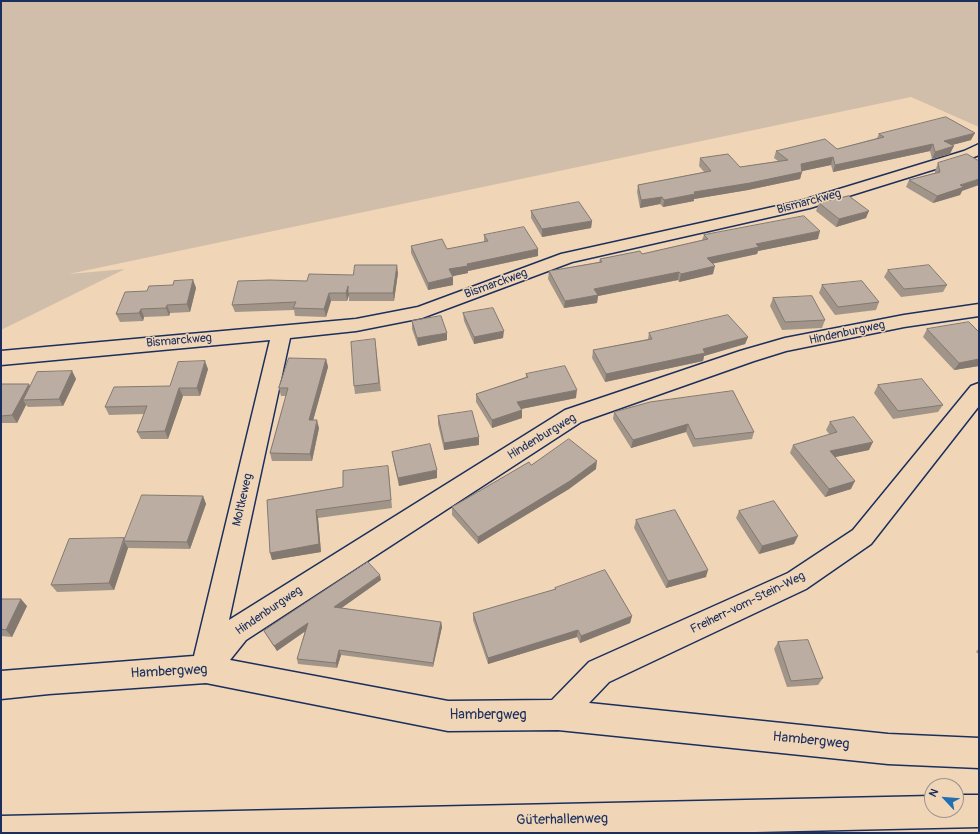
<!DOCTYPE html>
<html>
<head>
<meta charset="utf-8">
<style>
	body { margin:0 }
	#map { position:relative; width:980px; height:834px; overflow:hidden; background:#f0d6b7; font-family:Pangolin,sans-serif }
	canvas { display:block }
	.frame { position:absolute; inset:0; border:2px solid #1b2f5e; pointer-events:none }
	.north { position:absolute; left:924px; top:778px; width:40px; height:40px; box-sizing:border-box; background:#f0d6b7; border:1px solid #9b9393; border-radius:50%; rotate:296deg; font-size:11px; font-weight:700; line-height:16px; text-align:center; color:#1b2f5e }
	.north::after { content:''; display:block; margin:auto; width:14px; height:18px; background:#1f6fb2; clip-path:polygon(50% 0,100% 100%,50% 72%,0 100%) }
</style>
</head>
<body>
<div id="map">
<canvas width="980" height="834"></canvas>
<div class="frame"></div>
<div class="north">N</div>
</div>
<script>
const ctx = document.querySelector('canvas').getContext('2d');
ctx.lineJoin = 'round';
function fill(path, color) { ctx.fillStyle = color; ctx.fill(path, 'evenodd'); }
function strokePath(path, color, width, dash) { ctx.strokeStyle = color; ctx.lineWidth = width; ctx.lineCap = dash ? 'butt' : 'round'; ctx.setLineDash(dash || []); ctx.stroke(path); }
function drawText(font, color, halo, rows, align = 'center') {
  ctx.font = font + ' Pangolin,sans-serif'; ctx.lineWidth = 3; ctx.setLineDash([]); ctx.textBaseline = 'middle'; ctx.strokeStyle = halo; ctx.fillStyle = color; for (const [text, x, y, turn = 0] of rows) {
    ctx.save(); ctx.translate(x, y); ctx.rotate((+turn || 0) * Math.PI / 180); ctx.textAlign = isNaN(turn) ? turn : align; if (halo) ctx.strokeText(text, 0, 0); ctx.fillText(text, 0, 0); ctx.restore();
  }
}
const green = new Path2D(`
	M1 1H979V127L911 97 69 274 125 269 1 330Z`);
const minor = new Path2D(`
	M979 144V155L974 157 810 208 572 262 422 318 356 331 290 338 229 620 565 410 740 351 785 338 904 315 979 304V316L904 327 786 351 754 361 581 422 246 640 230 660 448 701 552 700 589 662 788 573 853 530 971 386 979 383V406L871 544 806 589 609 682 589 703 888 734 979 738V768L888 764 558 730 448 731 206 683 49 694 1 699V671L194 656 270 340 1 365V351L356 319 418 307 561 254 800 201 964 151Z
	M956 795H979V827L710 833H1V816L932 796V810H956Z`);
const wall = new Path2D(`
	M879 134 971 140 952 145 950 154 932 159 930 151 833 172 831 165 802 171 800 179 748 190 694 199V201L663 207 660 204 640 208 637 192 638 185 704 172 699 166 700 158 740 167 778 161 774 158 776 151 837 149 877 138Z
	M938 163 962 191 960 195 933 203 906 187 909 180 935 173V171Z
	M819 203 866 218 836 227 816 211Z
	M531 211 592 221 591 228 542 237 531 218Z
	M484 235 538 256 468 271V273L452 276 453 285 428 290 411 253V246L447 249 484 242Z
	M704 235 818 239 758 251 757 254 712 264 713 274 679 282 678 280 598 296 597 303 564 308 548 279 549 271 599 262 600 259 642 254 702 240Z
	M888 270 947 285 943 292 901 297 884 277Z
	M398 273 394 301H349V295L347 301H331L326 317 295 316 294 310 235 312 232 305 307 281 353 275Z
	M193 280 196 288 190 312 170 313 169 316 144 317 143 321 120 322 116 314 147 291Z
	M822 285 879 302 876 310 835 315 819 293Z
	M773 298 825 320 822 328 782 330 770 306Z
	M463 313 503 338 474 344 464 321Z
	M412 321 447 340 418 346 412 329Z
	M927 329 979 332V366L954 370 923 337Z
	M649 333 748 337 745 344 704 356 703 361 605 382 592 358 593 350 648 339Z
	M376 347 381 391 355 394 354 386Z
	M326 359 328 367 313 420 319 428 312 461H272L270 453 286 396H281L279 388Z
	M208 369 200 396H183L168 439H141L137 432 144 414 109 415 105 407 170 386Z
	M72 371 76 379 63 406 28 407 26 405 17 423H1V384L30 386Z
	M526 374 576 398 521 409 522 410V418L492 428 476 402V394L526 377Z
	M878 385 943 405 938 412 893 419 874 393Z
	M614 412 754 432 752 439 693 447 686 432 631 448 613 419Z
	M438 416 479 445 444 450 438 424Z
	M830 422 869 450 835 457 851 489 825 497 790 453 793 445 830 435 826 430Z
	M392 452 437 478 399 486 393 459Z
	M531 465 596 469 569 489 478 544 452 515V507Z
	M389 473 392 508 318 518 321 552 272 560 267 500 343 487Z
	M203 496 206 504 190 549 128 548 114 590 57 592 51 585 124 538Z
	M739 511 794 544 759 554 736 518Z
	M636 520 706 577 666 588 634 528Z
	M381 580 341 608 441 622 442 627 433 667 341 655 337 668 298 664 297 659 305 631 277 651 267 636 264 631Z
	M555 588 632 616 630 623 580 643 577 637 488 664 473 620V613L555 590Z
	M1 599 27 606 12 637 1 636Z
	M778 642 823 678 818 685 787 687 774 649Z
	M979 648V654L976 652Z`);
const shadedWall = new Path2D(`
	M975 133 971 140 941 148 944 141Z
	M933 144 930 151 833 172 835 165Z
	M954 146 950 154 932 159 935 152Z
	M833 157 831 165 798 172 801 164Z
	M802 172 800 179 748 190 694 199V201L663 207 664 200 694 192Z
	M979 179V185L962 191 960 195 933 203 937 196 960 185Z
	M662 197 660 204 640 208 641 200Z
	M869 211 866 218 836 227 839 219Z
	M592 221 591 228 542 237V229Z
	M820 231 818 239 758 251 757 254 705 265 707 258 756 244Z
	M538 249V256L468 271V273L449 277V269L467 264Z
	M397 265 398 273 394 301 393 293Z
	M715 266 713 274 679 282 681 274Z
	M679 272 678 280 598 296 597 303 564 308 565 301 594 289Z
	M453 277V285L428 290V283Z
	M193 280 196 288 190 312 187 304Z
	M348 286 349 295 347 301 346 293Z
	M329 293 331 301 326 317 324 309Z
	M167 305 170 313 169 316 166 308Z
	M141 309 144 317 143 321 139 313Z
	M504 331 503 338 474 344V337Z
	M447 333V340L418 346 417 338Z
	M748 337 745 344 704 356 703 361 605 382 606 374Z
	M326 359 328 367 311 428 309 420Z
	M979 359V366L954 370 959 363Z
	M205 361 208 369 200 396 197 388Z
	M72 371 76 379 63 406 59 399Z
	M29 384 33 392 23 400 26 405 17 423 12 415Z
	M179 388 183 396 168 439 165 431Z
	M577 390 576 398 516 410 517 402Z
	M522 410V418L492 428V420Z
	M317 420 319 428 312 461 310 454Z
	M688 424 686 432 631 448 633 440Z
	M479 437V445L444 450V443Z
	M873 442 869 450 826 459 830 451Z
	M597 461 596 469 569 489 478 544V537Z
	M437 470V478L399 486 398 478Z
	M855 481 851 489 825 497 829 489Z
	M203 496 206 504 190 549 187 542Z
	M316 510 318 518 321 552 272 560 270 553Z
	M798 536 794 544 759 554 762 546Z
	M124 541 128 548 114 590 109 583Z
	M708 570 706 577 666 588 668 581Z
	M380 575 381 580 336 612 334 607Z
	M21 599 27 606 12 637 6 630Z
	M632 616 630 623 580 643 581 636Z
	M441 622 442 627 433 667V663Z
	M308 623 310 628 277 651 274 646Z
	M578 630 577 637 488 664V658Z
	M339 650 341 655 337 668 336 663Z`);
const building = new Path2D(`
	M946 117 975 133 944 141 954 146 935 152 933 144 835 165 833 157 801 164 802 172 750 183 694 192 695 194 664 200 662 197 641 200 638 185 711 171 700 158 728 154 740 167 788 160 776 151 825 139 837 149 884 137 879 134Z
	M967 154 979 161V179L960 185 964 187 937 196 909 180 940 172 938 163Z
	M849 196 869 211 839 219 819 203Z
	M579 202 592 221 542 229 531 211Z
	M804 216 820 231 756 244 759 247 707 258 715 266 681 274 679 272 594 289 598 295 565 301 549 271 602 262 600 259 640 251 642 254 708 239 704 235Z
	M524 227 538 249 467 264 468 266 449 269 453 277 428 283 411 246 442 239 447 249 488 241 484 235Z
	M355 265H397L393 293H348V286L346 293H329L324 309 293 308 296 302 232 305 238 281 270 280 307 281 309 274 353 275Z
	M929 265 947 285 904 289 888 270Z
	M193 280 187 304 167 305 166 308 141 309 139 313 116 314 125 292 147 291 149 286 173 285 174 281Z
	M862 281 879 302 838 307 822 285Z
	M812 296 825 320 785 322 773 298Z
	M493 308 504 331 474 337 463 313Z
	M728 315 748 337 703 349 705 353 606 374 593 350 652 339 649 333Z
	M441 316 447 333 417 338 412 321Z
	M969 322 979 332V359L959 363 927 329Z
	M375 339 379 383 354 386 351 342Z
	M289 358 326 359 309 420H317L310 454 270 453 288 388H279Z
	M205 361 197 388H179L165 431 137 432 147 406 105 407 114 387 170 386 178 362Z
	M565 366 577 390 517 402 522 410 492 420 476 394 528 377 526 374Z
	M72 371 59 399 23 400 37 372Z
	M922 379 943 405 898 411 878 385Z
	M1 384H29L12 415 1 416Z
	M733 391 754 432 695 439 688 424 633 440 614 412 650 402Z
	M472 411 479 437 444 443 438 416Z
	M854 417 873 442 830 451 855 481 829 489 793 445 837 432 830 422Z
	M569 439 597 461 570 481 478 537 452 507 529 462 531 465Z
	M430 444 437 470 398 478 392 452Z
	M388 466 391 500 316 510 319 544 270 553 267 500 343 487V471Z
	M142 495 203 496 187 542 124 541Z
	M774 501 798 536 762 546 739 511Z
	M675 510 708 570 668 581 636 520Z
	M124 538 109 583 51 585 69 539Z
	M368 562 380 575 334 607 441 622 433 663 339 650 336 663 297 659 308 623 274 646 264 631Z
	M605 570 632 616 581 636 578 630 488 658 473 613 556 589 555 588Z
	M1 599H21L6 630 1 629Z
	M808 640 823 678 791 681 778 642Z`);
const streetNames = [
	["Bismarckweg",809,202,-15],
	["Bismarckweg",496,284,-20],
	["Hindenburgweg",847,333,-12],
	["Bismarckweg",179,341,-5],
	["Hindenburgweg",542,437,-31],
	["Moltkeweg",243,500,-77],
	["Freiherr-vom-Stein-Weg",748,603,-26],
	["Hindenburgweg",269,611,-34]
];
const nearStreetnames = [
	["Hambergweg",169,672,-3],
	["Hambergweg",488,715],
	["Hambergweg",811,741,6],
	["Güterhallenweg",562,820,-1]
];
fill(green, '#d1beaa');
strokePath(minor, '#1b2f5e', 3);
fill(minor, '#f0d6b7');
fill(wall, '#a1958a');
fill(shadedWall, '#837971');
fill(building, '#bbada1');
strokePath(building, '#837971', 1);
drawText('12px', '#1b2f5e', '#f0d6b7', streetNames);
drawText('14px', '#1b2f5e', '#f0d6b7', nearStreetnames);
</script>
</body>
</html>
